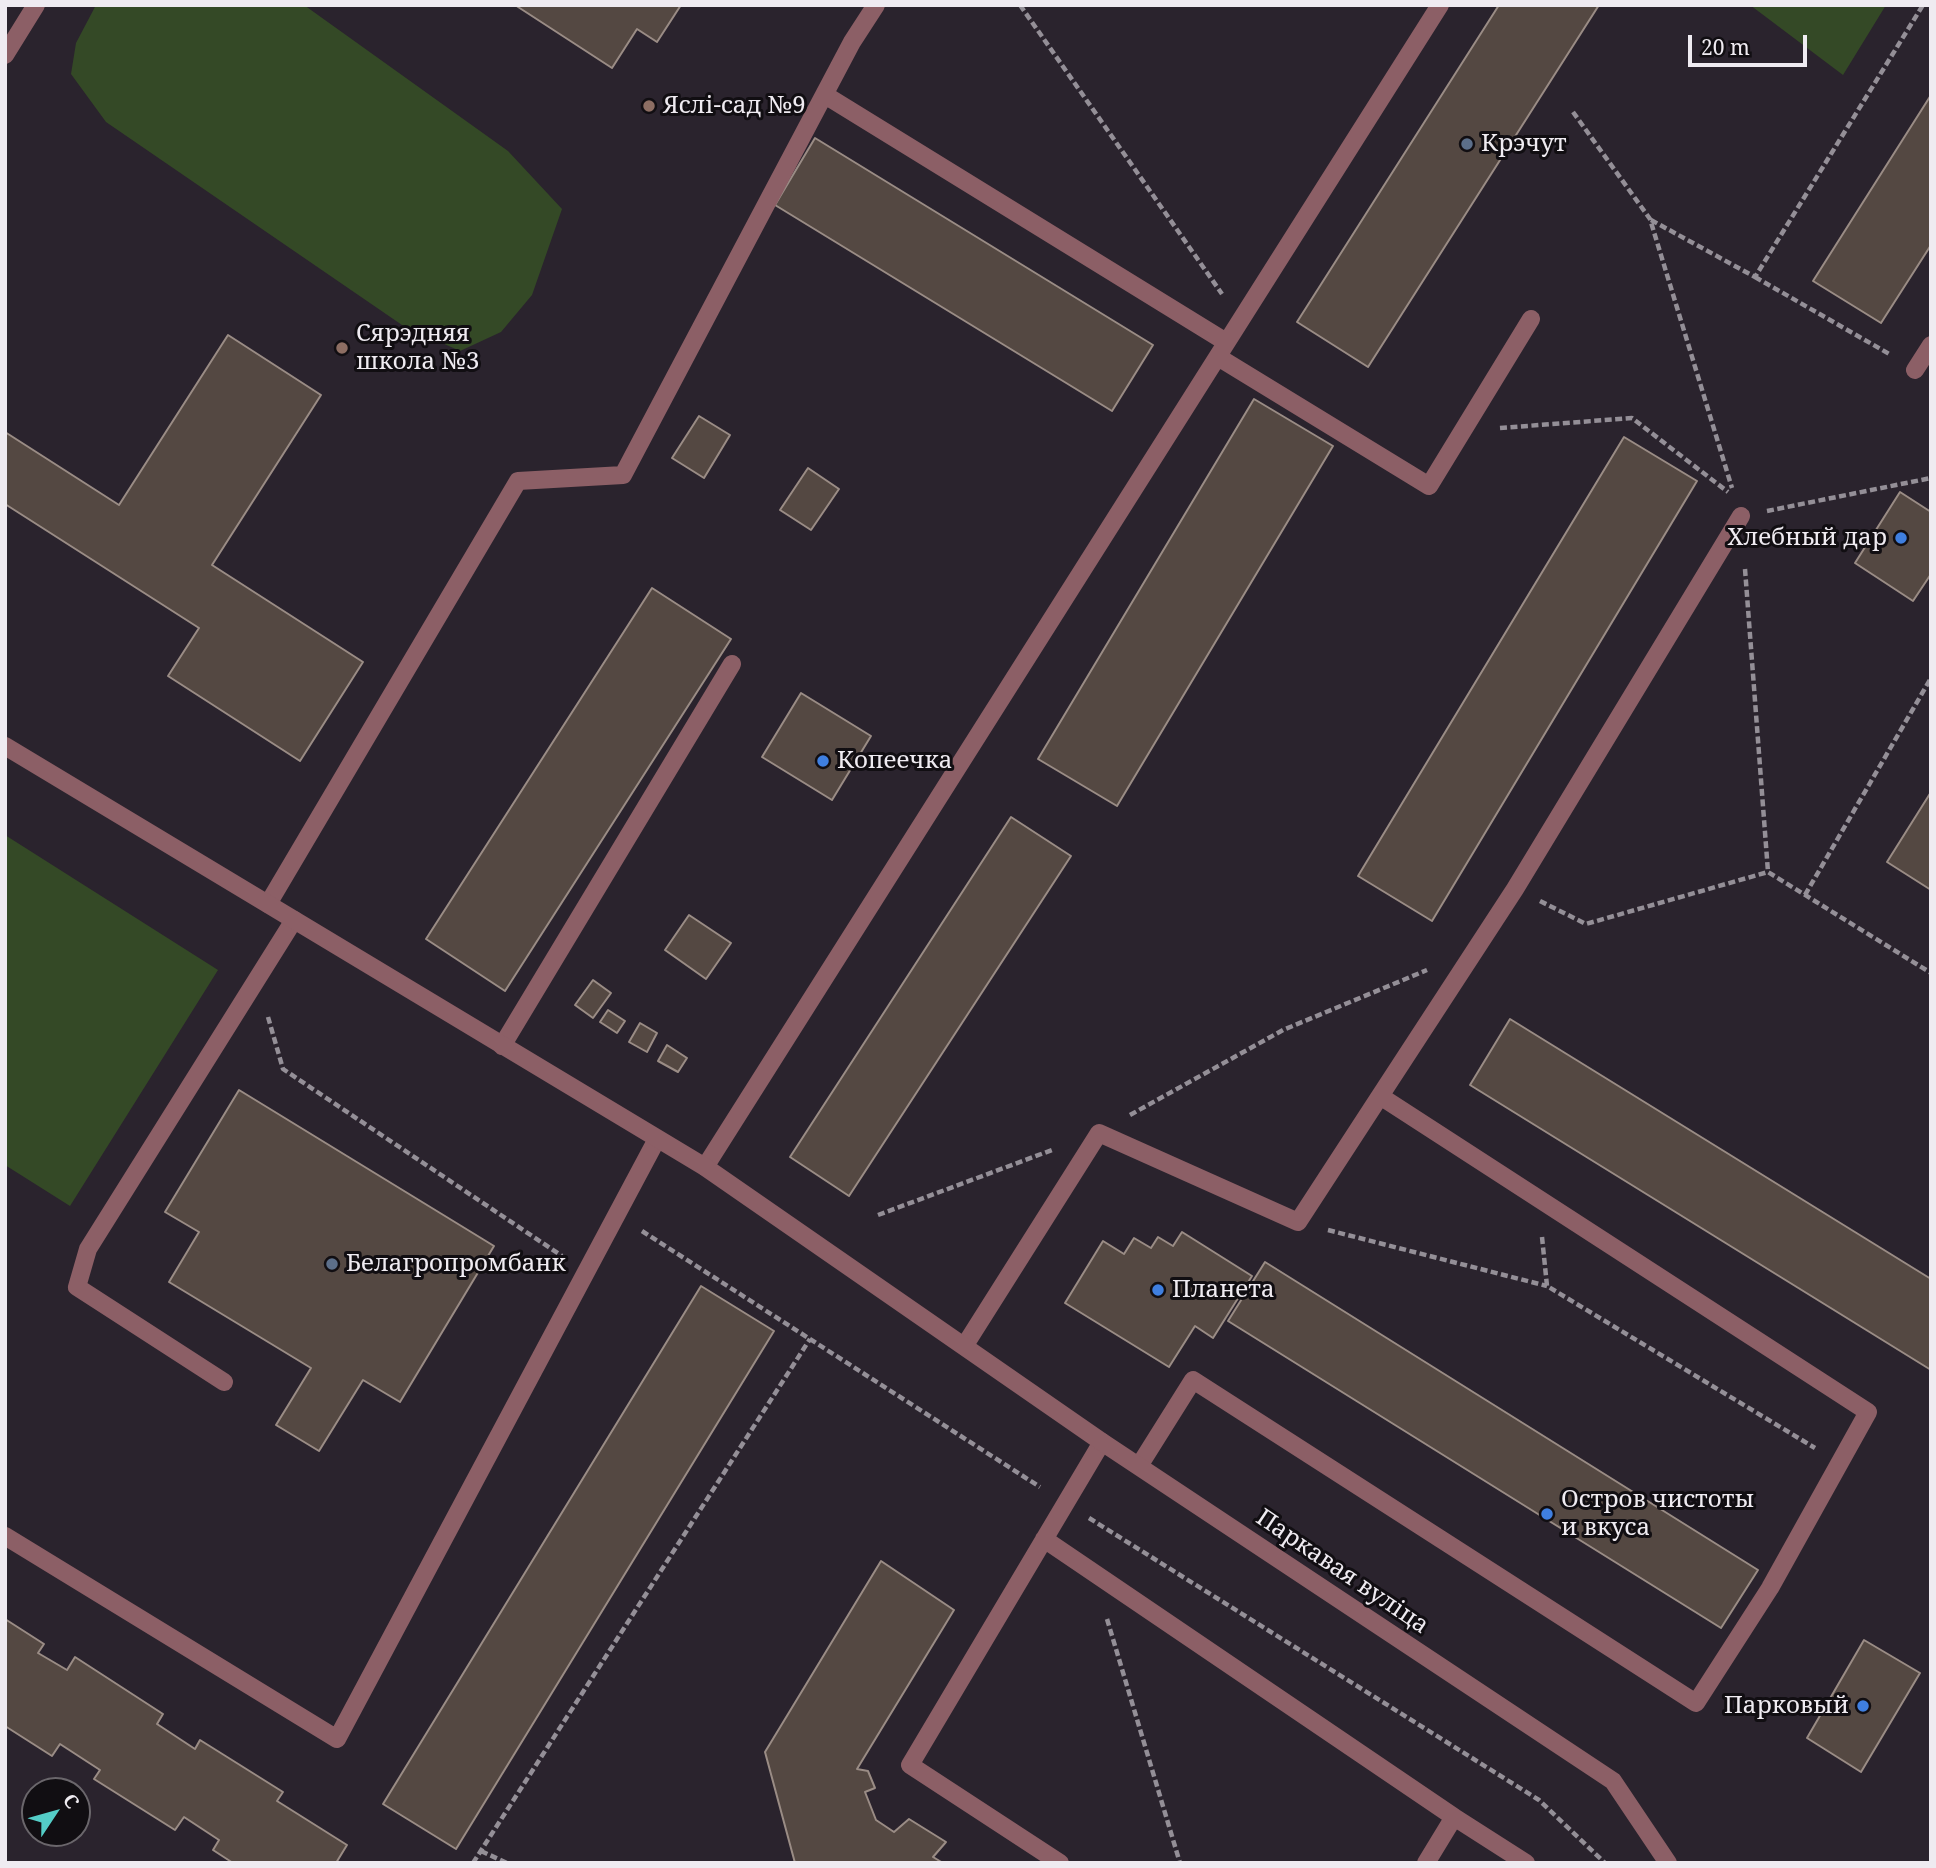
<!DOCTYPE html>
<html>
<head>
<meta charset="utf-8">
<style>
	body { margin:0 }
	#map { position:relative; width:1936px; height:1868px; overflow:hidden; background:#2a232d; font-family:"Noto Serif",serif }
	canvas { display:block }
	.frame { position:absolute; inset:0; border:7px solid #efebf1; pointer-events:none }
	.north { position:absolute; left:21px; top:1777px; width:70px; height:70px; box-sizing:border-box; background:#110e12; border:2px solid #6a666b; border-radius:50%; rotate:54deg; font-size:19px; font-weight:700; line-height:28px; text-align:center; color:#efebf1 }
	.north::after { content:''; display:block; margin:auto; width:24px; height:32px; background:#54cdc7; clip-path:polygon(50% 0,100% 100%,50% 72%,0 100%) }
	.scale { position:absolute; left:1688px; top:35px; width:119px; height:32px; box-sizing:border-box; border:4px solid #efebf1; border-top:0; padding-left:9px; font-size:21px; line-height:24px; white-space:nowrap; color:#efebf1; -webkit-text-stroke:5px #110e12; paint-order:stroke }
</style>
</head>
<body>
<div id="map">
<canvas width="1936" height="1868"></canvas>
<div class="frame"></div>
<div class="north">С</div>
<div class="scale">20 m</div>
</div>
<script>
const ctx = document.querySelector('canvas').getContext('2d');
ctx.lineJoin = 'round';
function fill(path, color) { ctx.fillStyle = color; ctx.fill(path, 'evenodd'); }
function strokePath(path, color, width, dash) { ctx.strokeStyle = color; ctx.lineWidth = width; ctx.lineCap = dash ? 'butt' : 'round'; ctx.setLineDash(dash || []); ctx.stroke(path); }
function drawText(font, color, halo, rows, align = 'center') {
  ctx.font = font + ' "Noto Serif",serif'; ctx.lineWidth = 6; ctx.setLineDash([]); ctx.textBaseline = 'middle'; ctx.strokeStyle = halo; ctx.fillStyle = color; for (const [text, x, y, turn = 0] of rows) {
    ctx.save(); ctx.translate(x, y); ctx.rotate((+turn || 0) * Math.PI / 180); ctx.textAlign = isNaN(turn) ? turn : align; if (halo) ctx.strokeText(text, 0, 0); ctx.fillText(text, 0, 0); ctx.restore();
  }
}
const green = new Path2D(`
	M96 5H304L508 151 562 209 532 295 501 332 460 351 402 325 106 122 71 74 76 43Z
	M1750 5H1886L1843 75Z
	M5 835 218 970 70 1206 5 1165Z`);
const building = new Path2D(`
	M515 5H681L657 42 637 29 612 68Z
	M1499 5H1599L1368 367 1297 322Z
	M1931 95V245L1881 323 1813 281Z
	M815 138 1153 345 1112 411 775 205Z
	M228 335 321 395 212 565 363 662 300 761 168 676 199 628 5 504V432L119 505Z
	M1254 399 1333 446 1117 806 1038 759Z
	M699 416 730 435 704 478 672 458Z
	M1624 437 1697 481 1432 921 1358 876Z
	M808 468 839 489 811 530 780 510Z
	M1900 492 1931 512V574L1913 601 1855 563Z
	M652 588 731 639 505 991 426 939Z
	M801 693 871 736 832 800 762 757Z
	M1931 792V890L1887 862Z
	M1011 817 1071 856 849 1196 790 1157Z
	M689 915 731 943 706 979 665 950Z
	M593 980 611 993 593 1018 575 1005Z
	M608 1010 625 1021 617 1033 600 1022Z
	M1510 1019 1931 1279V1370L1470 1085Z
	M640 1023 657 1033 647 1052 629 1042Z
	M667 1045 687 1058 678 1072 658 1061Z
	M239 1090 494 1246 400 1402 363 1380 319 1451 276 1425 311 1368 169 1282 199 1232 165 1212Z
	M1182 1232 1252 1276 1213 1338 1195 1326 1169 1367 1065 1303 1103 1241 1124 1254 1134 1238 1151 1248 1158 1237 1173 1246Z
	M1265 1262 1758 1570 1721 1628 1228 1321Z
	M701 1286 774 1331 456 1849 383 1804Z
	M881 1561 954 1610 857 1769 868 1771 875 1788 865 1792 876 1820 894 1832 909 1819 946 1842 933 1857 943 1863H795L765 1752Z
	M5 1619 44 1644 38 1653 67 1670 75 1657 163 1714 157 1724 195 1749 200 1740 283 1792 277 1801 347 1845 336 1863H233L213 1850 219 1840 184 1817 175 1830 94 1779 100 1770 60 1744 52 1756 5 1726Z
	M1864 1640 1920 1673 1861 1772 1807 1738Z`);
const path = new Path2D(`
	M1020 5 1222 294
	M1573 112 1650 219 1732 488
	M1651 220 1755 277 1923 5
	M1755 277 1891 355
	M1500 428 1632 418 1728 492
	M1767 511 1931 478
	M1745 569 1768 872 1931 973
	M1805 895 1931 678
	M1540 901 1586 924 1768 872
	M268 1017 283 1069 562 1256
	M1130 1115 1283 1030 1427 970
	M878 1215 1052 1150
	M1328 1230 1547 1286
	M642 1231 1040 1487
	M1542 1237 1547 1286 1815 1448
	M1089 1518 1539 1800 1605 1863
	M1107 1619 1180 1863
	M481 1851 507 1863
	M473 1863 810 1339`);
const service = new Path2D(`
	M5 55 36 5
	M825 95 1226 342
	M1218 357 1429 486 1531 319
	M1915 370 1931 345
	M268 904 518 481 623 475 852 42 876 5
	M502 1046 732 664
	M705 1167 1440 5
	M965 1345 1099 1133 1298 1222 1380 1096
	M224 1382 77 1287 88 1249 294 920
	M1139 1466 1193 1380 1696 1703 1770 1588 1868 1412 1380 1096 1515 889 1741 516
	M5 1536 337 1739 657 1139
	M1044 1539 1454 1817
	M1060 1863 910 1765 1102 1442
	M1426 1863 1454 1817 1526 1863`);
const minor = new Path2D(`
	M5 746 705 1167 1102 1442 1613 1781 1668 1863`);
const markers = [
	[649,106,7,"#8d6e63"],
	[1467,144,7,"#5c6f8a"],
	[342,348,7,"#8d6e63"],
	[1901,538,7,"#3f7fe0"],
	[823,761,7,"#3f7fe0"],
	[332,1264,7,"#5c6f8a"],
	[1158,1290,7,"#3f7fe0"],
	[1547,1514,7,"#3f7fe0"],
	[1863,1706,7,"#3f7fe0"]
];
const poiNames = [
	["Яслі-сад №9",663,106],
	["Крэчут",1481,144],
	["Сярэдняя",356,334],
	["школа №3",356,362],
	["Хлебный дар",1887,538,"right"],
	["Копеечка",837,761],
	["Белагропромбанк",346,1264],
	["Планета",1172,1290],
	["Остров чистоты",1561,1500],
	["и вкуса",1561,1528],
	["Парковый",1849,1706,"right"]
];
const streetNames = [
	["Паркавая вуліца",1342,1572,34]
];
fill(green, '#344926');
fill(building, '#544842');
strokePath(building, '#9a8c85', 2);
strokePath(path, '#948f97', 4.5, [7, 3.5]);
strokePath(service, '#8c5f66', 18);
strokePath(minor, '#8c5f66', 18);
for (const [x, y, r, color] of markers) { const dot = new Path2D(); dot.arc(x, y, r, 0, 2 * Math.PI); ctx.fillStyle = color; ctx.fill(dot); strokePath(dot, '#110e12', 2.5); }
drawText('24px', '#efebf1', '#110e12', poiNames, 'left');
drawText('24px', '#efebf1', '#110e12', streetNames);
</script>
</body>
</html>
